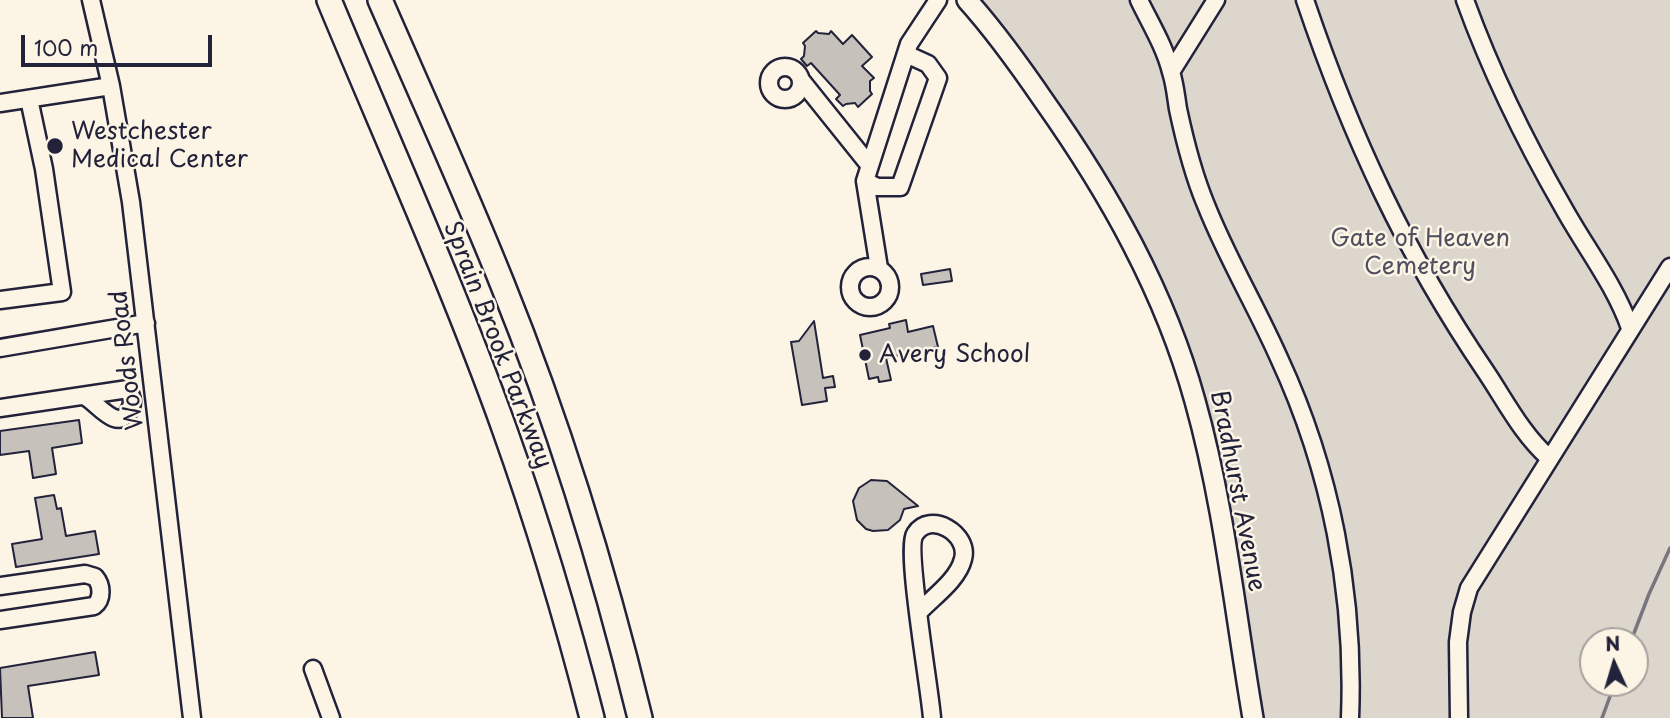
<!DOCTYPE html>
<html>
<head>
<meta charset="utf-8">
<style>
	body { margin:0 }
	#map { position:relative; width:1670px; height:718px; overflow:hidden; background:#fcf5e5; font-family:"Playpen Sans",sans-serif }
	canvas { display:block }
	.north { position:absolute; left:1579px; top:627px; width:70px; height:70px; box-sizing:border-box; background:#fcf5e5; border:2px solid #a5a1a1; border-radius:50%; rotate:356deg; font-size:19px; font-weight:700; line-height:28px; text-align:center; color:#22223b }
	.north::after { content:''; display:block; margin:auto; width:24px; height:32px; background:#22223b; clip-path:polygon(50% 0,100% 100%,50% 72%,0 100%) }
	.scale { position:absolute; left:21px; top:35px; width:191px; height:32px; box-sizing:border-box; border:4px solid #22223b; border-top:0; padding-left:9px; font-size:21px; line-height:24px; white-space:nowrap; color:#22223b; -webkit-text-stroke:5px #fcf5e5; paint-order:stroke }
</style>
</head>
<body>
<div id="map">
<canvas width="1670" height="718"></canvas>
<div class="north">N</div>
<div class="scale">100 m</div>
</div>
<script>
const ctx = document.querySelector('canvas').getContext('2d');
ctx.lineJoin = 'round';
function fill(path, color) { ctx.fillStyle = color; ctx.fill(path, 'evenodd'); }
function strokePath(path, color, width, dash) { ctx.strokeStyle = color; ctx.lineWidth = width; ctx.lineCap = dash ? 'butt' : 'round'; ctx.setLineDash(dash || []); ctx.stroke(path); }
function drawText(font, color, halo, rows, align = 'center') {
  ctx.font = font + ' "Playpen Sans",sans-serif'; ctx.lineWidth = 5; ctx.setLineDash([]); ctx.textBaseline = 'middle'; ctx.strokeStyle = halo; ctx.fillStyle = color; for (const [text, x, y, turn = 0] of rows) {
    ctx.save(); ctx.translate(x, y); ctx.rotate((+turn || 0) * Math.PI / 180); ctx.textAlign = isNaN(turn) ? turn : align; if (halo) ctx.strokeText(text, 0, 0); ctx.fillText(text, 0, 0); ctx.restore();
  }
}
const green = new Path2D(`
	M978 0H1670V718H1262C1242 599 1229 468 1191 353 1151 230 1064 97 978 0ZM1593 641H1635V683H1593Z`);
const stream = new Path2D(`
	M1631 641 1649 594 1670 548
	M1602 718 1615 683`);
const building = new Path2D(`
	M816 31 818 33 829 34 831 31 843 44 852 35 872 57 862 66 874 78 870 81V91L872 94 858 107 855 103 846 104 843 106 836 99 840 95 831 85 811 63 807 66 801 59 804 56 805 46 803 43Z
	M950 269 952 281 923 285 921 274Z
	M906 320 908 332 933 326 938 347 886 358 891 380 879 382 878 377 869 379 860 335 890 328 889 324Z
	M814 321 823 378 833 376 835 387 825 388 827 401 802 405 791 342 799 341Z
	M79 420 82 443 52 448 56 474 33 478 29 451 0 455V431Z
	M871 480 887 481 918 506 904 509 900 520 888 530 873 531 866 529 857 520 853 501 859 488Z
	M54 495 57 509 61 508 66 536 95 531 99 554 16 567 12 544 42 539 35 498Z
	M95 652 99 675 28 686 33 718H2L0 668Z`);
const minor = new Path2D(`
	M91 0 111 86 131 202 192 718
	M1139 0C1150 23 1165 47 1171 72 1175 84 1176 97 1178 109 1185 142 1193 174 1206 205 1227 258 1256 306 1279 358 1331 470 1355 594 1350 718
	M1305 0C1351 136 1405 253 1486 372 1506 402 1522 434 1549 458
	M1465 0C1491 72 1525 141 1563 207 1585 247 1615 285 1630 328
	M769 83a16 16 0 1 1 32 0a16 16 0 1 1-32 0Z
	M1171 72 1216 0
	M801 80 870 166
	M0 103 111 86
	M865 181 877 187H900L938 78 928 64 906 54
	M850 287a20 20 0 1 1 40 0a20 20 0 1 1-40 0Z
	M879 268 865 181 909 44 938 0
	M0 300 62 292 44 169 29 99
	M0 348 146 323
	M0 408 128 389C132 397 134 403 129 411 117 433 97 402 84 396
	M0 586 85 574 95 577C102 585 103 599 94 606L0 620
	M919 612C933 597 958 580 963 559 970 534 930 510 915 534 905 549 930 689 932 718
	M313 669 331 718
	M1459 718 1458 642 1462 612 1469 588 1670 267`);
const major = new Path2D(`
	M967 0C995 31 1020 66 1044 101 1109 193 1165 292 1195 401 1224 504 1235 613 1253 718`);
const highway = new Path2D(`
	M329 0C388 142 452 283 504 428 538 523 567 620 592 718
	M380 0C421 94 464 188 502 283 559 424 604 570 640 718`);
const markers = [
	[55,146,9,"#22223b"],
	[865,355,7,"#22223b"]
];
const poiNames = [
	["Westchester",71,132],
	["Medical Center",71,160],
	["Avery School",879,355]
];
const parkNames = [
	["Gate of Heaven",1420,239],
	["Cemetery",1420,267]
];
const streetNames = [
	["Sprain Brook Parkway",497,345,69],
	["Woods Road",128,360,-97],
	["Bradhurst Avenue",1237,491,79]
];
fill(green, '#dcd6cc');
strokePath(stream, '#78757e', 3.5);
fill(building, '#c6c1bb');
strokePath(building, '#22223b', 2);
strokePath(minor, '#22223b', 21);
strokePath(major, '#22223b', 24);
strokePath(highway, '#22223b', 28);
strokePath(minor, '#fcf5e5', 16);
strokePath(major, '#fcf5e5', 19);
strokePath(highway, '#fcf5e5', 23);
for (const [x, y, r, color] of markers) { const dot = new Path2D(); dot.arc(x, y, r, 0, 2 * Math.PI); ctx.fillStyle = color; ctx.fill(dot); strokePath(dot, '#fcf5e5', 2.5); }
drawText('24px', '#22223b', '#fcf5e5', poiNames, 'left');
drawText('24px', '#504f5f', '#fcf5e5', parkNames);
drawText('24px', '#22223b', '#fcf5e5', streetNames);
</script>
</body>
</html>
